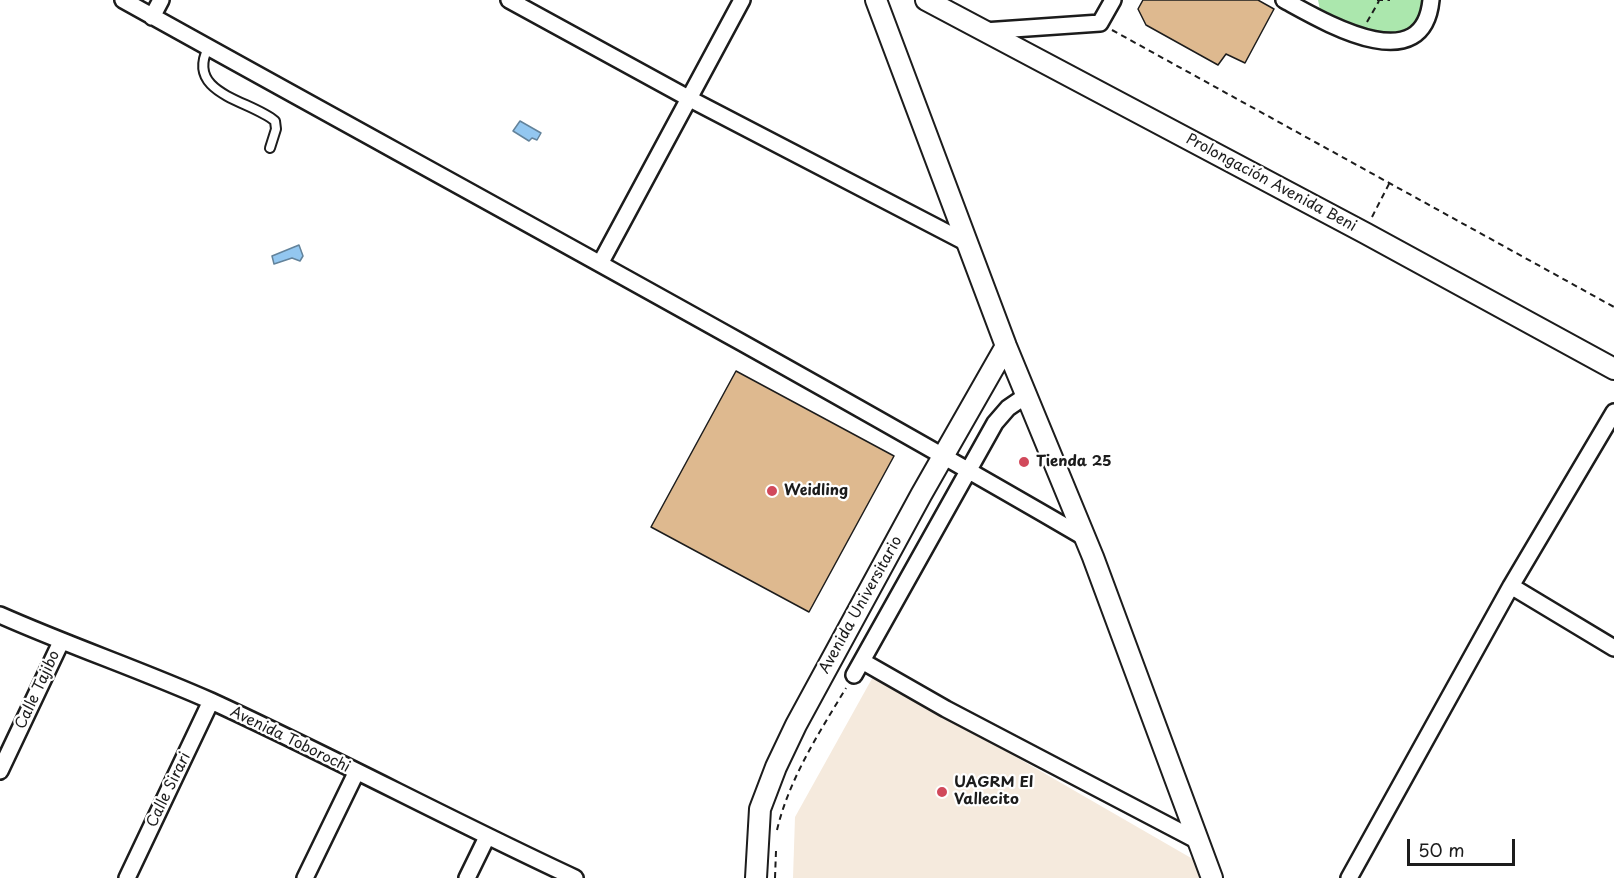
<!DOCTYPE html>
<html>
<head>
<meta charset="utf-8">
<style>
	body { margin:0 }
	#map { position:relative; width:1614px; height:878px; overflow:hidden; background:#fff; font-family:"Playpen Sans",sans-serif }
	canvas { display:block }
	.scale { position:absolute; left:1407px; top:839px; width:108px; height:27px; box-sizing:border-box; border:3px solid #1c1c1c; border-top:0; padding-left:8px; font-size:18px; line-height:21px; white-space:nowrap; color:#1c1c1c; -webkit-text-stroke:4px #fff; paint-order:stroke }
</style>
</head>
<body>
<div id="map">
<canvas width="1614" height="878"></canvas>
<div class="scale">50 m</div>
</div>
<script>
const ctx = document.querySelector('canvas').getContext('2d');
ctx.lineJoin = 'round';
function fill(path, color) { ctx.fillStyle = color; ctx.fill(path, 'evenodd'); }
function strokePath(path, color, width, dash) { ctx.strokeStyle = color; ctx.lineWidth = width; ctx.lineCap = dash ? 'butt' : 'round'; ctx.setLineDash(dash || []); ctx.stroke(path); }
function drawText(font, color, halo, rows, align = 'center') {
  ctx.font = font + ' "Playpen Sans",sans-serif'; ctx.lineWidth = 4.5; ctx.setLineDash([]); ctx.textBaseline = 'middle'; ctx.strokeStyle = halo; ctx.fillStyle = color; for (const [text, x, y, turn = 0] of rows) {
    ctx.save(); ctx.translate(x, y); ctx.rotate((+turn || 0) * Math.PI / 180); ctx.textAlign = isNaN(turn) ? turn : align; if (halo) ctx.strokeText(text, 0, 0); ctx.fillText(text, 0, 0); ctx.restore();
  }
}
const built = new Path2D(`
	M874 675 1198 862 1203 878H793L795 817Z`);
const green = new Path2D(`
	M1318 0H1425V1C1422 8 1420 17 1416 23 1394 52 1345 20 1320 10Z`);
const water = new Path2D(`
	M520 121 541 133 537 140 532 138 529 141 513 131Z
	M299 245 303 256 300 261 292 258 274 264 272 256Z`);
const building = new Path2D(`
	M1143 0H1258L1274 9 1245 63 1226 54 1218 65 1146 25 1138 9Z
	M736 371 894 456 809 612 651 527Z`);
const path = new Path2D(`
	M1377 0H1390
	M1367 22 1379 1
	M1112 30 1614 307
	M1372 217 1390 182
	M777 830C789 779 819 733 846 688
	M775 878 776 851`);
const service = new Path2D(`
	M208 48C185 94 250 100 275 121L276 129 270 148`);
const minor = new Path2D(`
	M123 0C443 178 765 352 1082 536
	M509 0 690 99 967 243
	M1284 0C1321 20 1423 82 1431 0
	M152 17 161 0
	M984 31 1100 23 1113 0
	M601 262 742 0
	M1511 586 1614 648
	M0 615C70 646 141 670 211 701 333 757 452 821 575 878
	M862 661 946 709 1196 840
	M854 675 995 423 1008 408 1027 395
	M0 771 61 642
	M127 878 211 701
	M305 878 356 773
	M467 878 487 837
	M1349 878 1511 586 1614 412`);
const tertiary = new Path2D(`
	M876 0 1006 346 1093 557 1212 878
	M926 0 1365 233 1614 369
	M756 878 760 809 776 767 796 725 921 495 1006 346`);
const markers = [
	[1024,462,6,"#d1495b"],
	[772,491,6,"#d1495b"],
	[942,792,6,"#d1495b"]
];
const streetNames = [
	["Prolongación Avenida Beni",1271,183,28],
	["Avenida Universitario",861,605,-61],
	["Calle Tajibo",38,690,-65],
	["Avenida Toborochi",290,740,26],
	["Calle Sirari",169,790,-64]
];
const poiNames = [
	["Tienda 25",1036,462],
	["Weidling",784,491],
	["UAGRM El",954,783],
	["Vallecito",954,800]
];
fill(built, '#f5eadd');
fill(green, '#abe7ad');
fill(water, '#93c7f0');
strokePath(water, '#63839b', 1.5);
fill(building, '#deb98f');
strokePath(building, '#1c1c1c', 1.5);
strokePath(service, '#1c1c1c', 12);
strokePath(minor, '#1c1c1c', 20);
strokePath(tertiary, '#1c1c1c', 24);
strokePath(path, '#1c1c1c', 2, [6, 4.5]);
strokePath(service, '#fff', 8);
strokePath(minor, '#fff', 15);
strokePath(tertiary, '#fff', 20);
for (const [x, y, r, color] of markers) { const dot = new Path2D(); dot.arc(x, y, r, 0, 2 * Math.PI); ctx.fillStyle = color; ctx.fill(dot); strokePath(dot, '#fff', 2); }
drawText('15px', '#1c1c1c', '#fff', streetNames);
drawText('bold 15px', '#1c1c1c', '#fff', poiNames, 'left');
</script>
</body>
</html>
